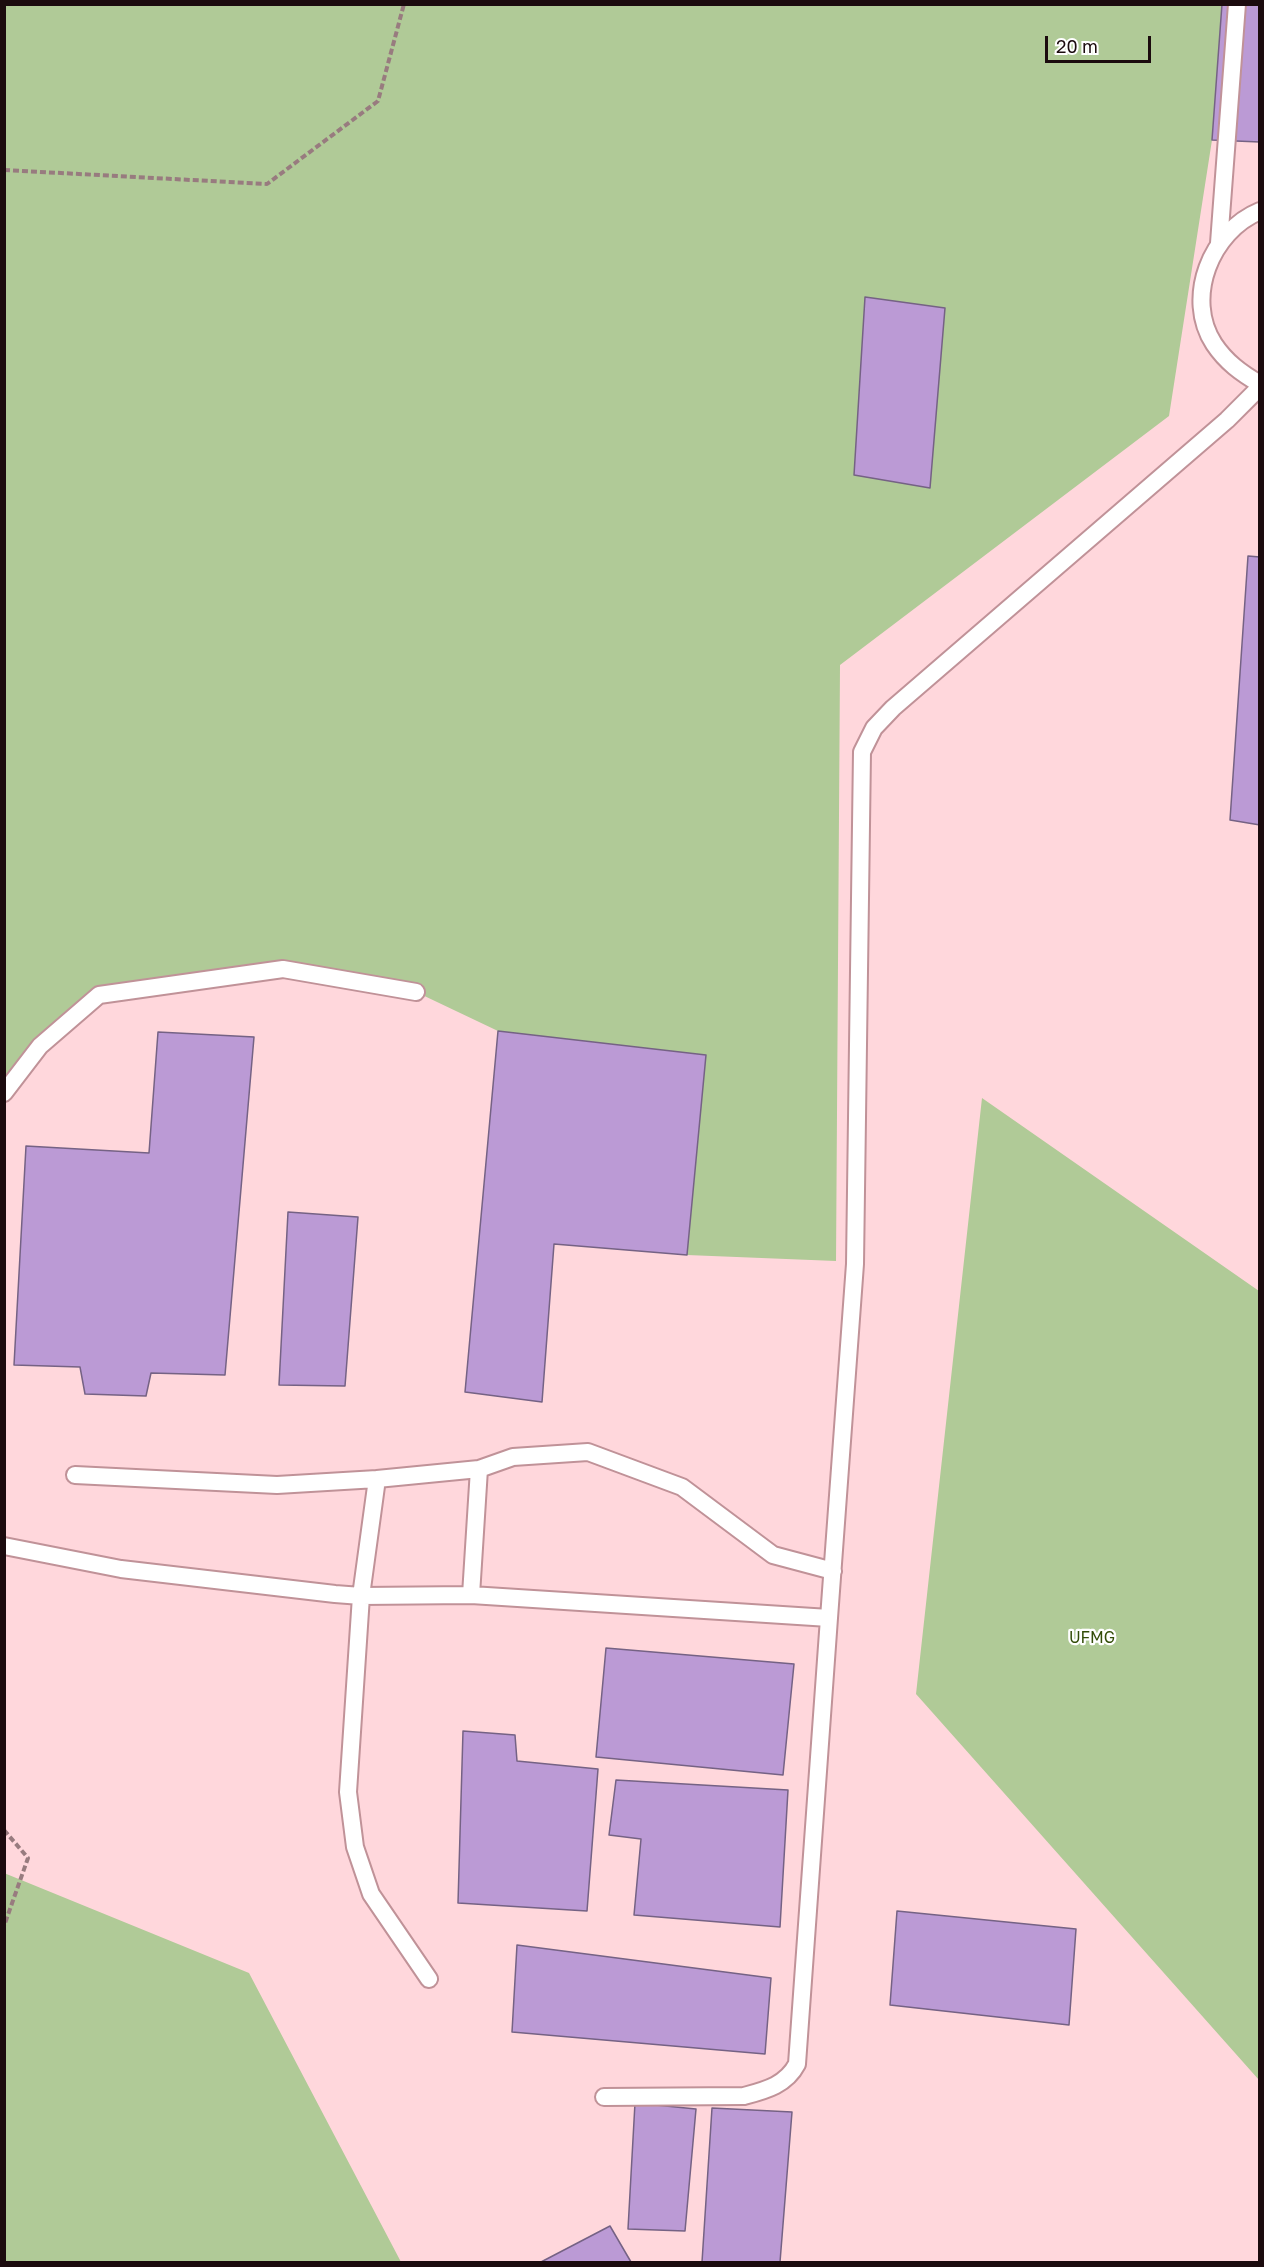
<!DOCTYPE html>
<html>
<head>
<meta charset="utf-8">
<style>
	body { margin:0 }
	#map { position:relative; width:1264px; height:2267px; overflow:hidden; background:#ffd7dc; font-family:"Golos Text",sans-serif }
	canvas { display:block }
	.frame { position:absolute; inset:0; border:6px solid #1b0b0e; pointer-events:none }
	.scale { position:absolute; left:1045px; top:36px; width:106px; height:27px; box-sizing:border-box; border:3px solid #1b0b0e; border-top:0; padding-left:8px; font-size:18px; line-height:21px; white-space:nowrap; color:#1b0b0e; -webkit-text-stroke:4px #fff; paint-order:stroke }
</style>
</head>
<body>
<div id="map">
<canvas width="1264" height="2267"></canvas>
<div class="frame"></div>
<div class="scale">20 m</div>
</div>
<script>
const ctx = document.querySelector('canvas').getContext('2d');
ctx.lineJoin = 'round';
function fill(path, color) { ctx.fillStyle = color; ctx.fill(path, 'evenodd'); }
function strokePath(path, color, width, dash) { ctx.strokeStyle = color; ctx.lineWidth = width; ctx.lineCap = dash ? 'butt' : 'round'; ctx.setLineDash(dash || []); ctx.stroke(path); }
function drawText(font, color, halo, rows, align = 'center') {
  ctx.font = font + ' "Golos Text",sans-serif'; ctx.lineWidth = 4.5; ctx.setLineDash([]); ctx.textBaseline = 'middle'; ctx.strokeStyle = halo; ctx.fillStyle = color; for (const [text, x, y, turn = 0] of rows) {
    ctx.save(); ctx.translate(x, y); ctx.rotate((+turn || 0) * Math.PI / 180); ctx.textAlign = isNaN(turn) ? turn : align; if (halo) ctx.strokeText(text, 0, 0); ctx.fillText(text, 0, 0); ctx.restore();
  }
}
const green = new Path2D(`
	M5 5H1222L1212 140 1169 416 840 665 836 1261 687 1255 706 1055 498 1031 416 992 283 969 99 995 5 1093Z
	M982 1098 1259 1291V2080L916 1694Z
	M4 1873 249 1973 401 2262H5Z`);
const building = new Path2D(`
	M1222 4H1260V142L1212 140Z
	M865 297 945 308 930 488 854 475Z
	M1248 556 1260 557V825L1230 820Z
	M498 1031 706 1055 687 1255 554 1244 542 1402 465 1392Z
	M158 1032 254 1037 225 1375 151 1373 146 1396 85 1394 80 1367 14 1365 26 1146 149 1153Z
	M288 1212 358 1217 345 1386 279 1385Z
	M606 1648 794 1664 783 1775 596 1757Z
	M463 1731 515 1735 517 1761 598 1769 587 1911 458 1903Z
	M616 1780 788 1790 780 1927 634 1915 641 1839 609 1835Z
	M897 1911 1076 1929 1069 2025 890 2005Z
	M517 1945 771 1978 765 2054 512 2032Z
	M635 2103 696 2109 685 2231 628 2229Z
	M712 2108 792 2112 780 2262H702Z
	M610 2226 631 2262H541Z`);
const path = new Path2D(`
	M4 170 267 184 378 101 404 4
	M4 1830 28 1858 4 1926`);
const lane = new Path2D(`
	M1260 211C1211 231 1184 298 1214 344 1226 362 1241 373 1260 384
	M1219 243 1237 4
	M4 1093 40 1046 99 995 283 969 416 992
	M75 1475 277 1485 377 1479
	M4 1546 121 1569 335 1594 361 1596 471 1595 829 1618 855 1264 862 752 874 728 893 708 1227 420 1260 387
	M471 1595 479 1469 513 1457 588 1452 682 1487 773 1555 833 1571
	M429 1979 371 1894 355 1847 348 1792 361 1596 377 1479 479 1469
	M604 2097 744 2096C766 2090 786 2085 797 2064L829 1618`);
const parkNames = [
	["UFMG",1092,1638]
];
fill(green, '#b0ca97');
fill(building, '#bb9ad5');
strokePath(building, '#756284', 1.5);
strokePath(lane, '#c09298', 20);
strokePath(path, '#987b7f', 4, [6, 3]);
strokePath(lane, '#fff', 16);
drawText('16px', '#334d08', '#fff', parkNames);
</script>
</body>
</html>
